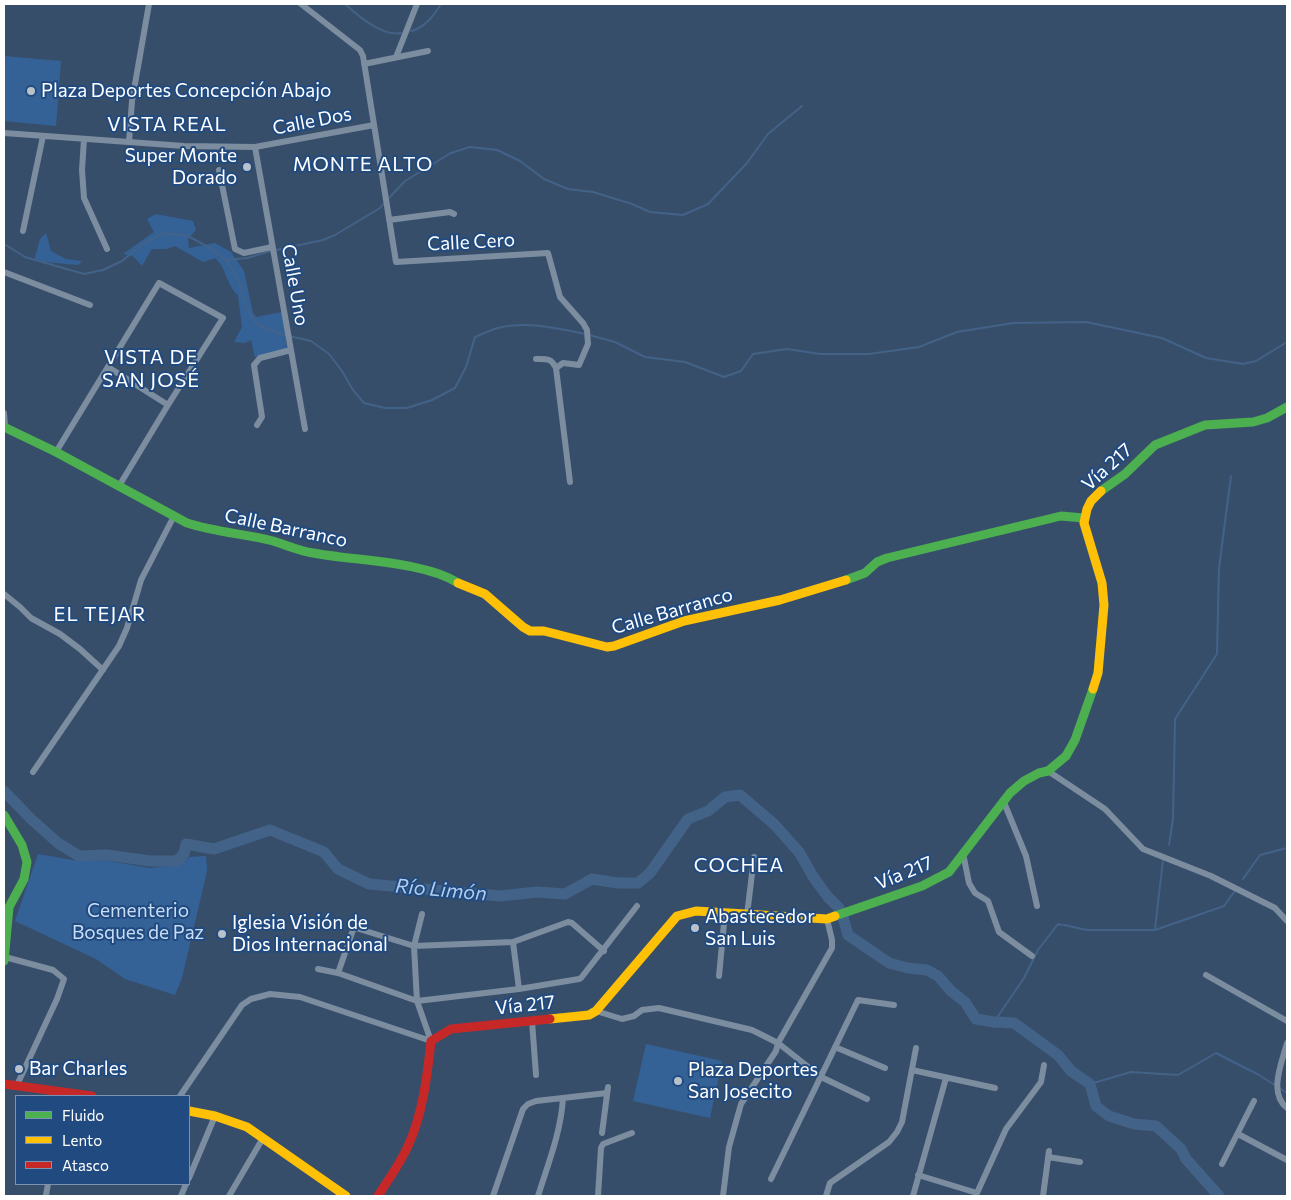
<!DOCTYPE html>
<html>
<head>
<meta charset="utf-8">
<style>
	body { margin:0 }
	#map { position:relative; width:1291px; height:1200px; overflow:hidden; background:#374e6a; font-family:Commissioner,sans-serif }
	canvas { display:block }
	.frame { position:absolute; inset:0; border:5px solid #fff; pointer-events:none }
	.legend { position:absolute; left:15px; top:1095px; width:175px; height:90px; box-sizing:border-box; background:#214b80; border:1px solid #7a93b3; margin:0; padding:6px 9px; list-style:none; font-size:15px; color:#fff }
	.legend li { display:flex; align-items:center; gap:10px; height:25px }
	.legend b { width:25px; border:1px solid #7a93b3 }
</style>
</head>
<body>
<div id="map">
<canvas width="1291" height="1200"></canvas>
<div class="frame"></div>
<ul class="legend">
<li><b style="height:6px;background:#4caf50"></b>Fluido</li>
<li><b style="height:6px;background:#ffc107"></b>Lento</li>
<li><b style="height:6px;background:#c62828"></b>Atasco</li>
</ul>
</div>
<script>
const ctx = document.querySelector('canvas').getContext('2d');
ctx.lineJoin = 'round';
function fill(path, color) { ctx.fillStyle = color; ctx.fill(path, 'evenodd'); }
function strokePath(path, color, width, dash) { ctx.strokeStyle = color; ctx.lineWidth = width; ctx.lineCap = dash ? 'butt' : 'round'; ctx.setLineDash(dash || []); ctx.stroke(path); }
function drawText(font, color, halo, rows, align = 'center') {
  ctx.font = font + ' Commissioner,sans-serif'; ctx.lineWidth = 4; ctx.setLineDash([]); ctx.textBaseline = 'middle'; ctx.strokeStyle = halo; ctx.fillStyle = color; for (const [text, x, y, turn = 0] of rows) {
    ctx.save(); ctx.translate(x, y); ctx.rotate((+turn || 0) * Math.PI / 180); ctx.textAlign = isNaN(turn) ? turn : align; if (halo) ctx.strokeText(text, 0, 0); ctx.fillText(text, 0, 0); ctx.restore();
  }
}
const green = new Path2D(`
	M4 56 61 61 56 126 4 121Z
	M156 214 193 221 196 230 188 239 189 248 215 243 231 252 244 271 253 313 256 317 282 312 287 347 285 350 255 357 251 340 245 343 234 342 242 327 238 295C226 285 227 268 215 258L203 262 175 246 166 249H152L142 266 133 256 123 254 154 232 147 219Z
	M46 233 51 251 66 259 82 261 78 265 34 261 40 239Z
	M38 854 78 861H109L149 868 178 865 190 857 206 856 207 871 182 978 175 995 125 979 96 959 15 921Z
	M646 1044 722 1061 710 1118 633 1101Z`);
const stream = new Path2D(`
	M345 4C357 15 383 37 401 33
	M411 31C425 28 434 15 441 4
	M388 199 405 181 451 153 470 147 497 150 520 161 544 179 568 189 593 192 632 204 650 212 683 215 708 204 747 163 768 134 802 106
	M4 244 25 257 84 274 103 270 122 261 143 244 163 233 188 236 210 248 226 260 239 280 246 307 257 324 280 334 311 341 329 354 342 371 353 390 364 403 385 408H407L432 400 455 388 466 367 475 337C483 334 490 330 498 328 527 321 556 328 585 334
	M276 250 323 240 335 235 380 208 384 203
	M226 260 247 258 271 251
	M589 335 615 342 645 357 685 362 724 377 741 371 753 354 787 349 820 354H869L919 347 957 332 1013 323 1086 322 1162 338 1206 358 1243 364 1256 361 1287 342
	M1169 845 1173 819 1175 719 1217 654 1219 568 1231 476
	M1243 879 1260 855 1287 848
	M1064 925 1087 930H1155L1224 906 1234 892
	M1155 929 1163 860
	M994 1022 1024 978 1038 950 1058 924 1062 925
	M1090 1084 1131 1072 1178 1075 1216 1053 1259 1075 1275 1085
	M1281 1089 1287 1093`);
const river = new Path2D(`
	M4 791 31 819 58 843 79 856 107 855 150 861H177L184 854 186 844 214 849 270 830 324 852 338 869 369 884 500 896 537 892 565 894 592 879 618 883H638L650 873 688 819 708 811 725 797 740 795 774 824 799 852 814 878 828 897 839 908
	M843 917 848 935 889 963 908 968 927 970 938 976 951 991 965 1002 976 1019 994 1022 1014 1023 1058 1055 1071 1071 1090 1084 1096 1106 1109 1116 1134 1124 1156 1126 1181 1149 1186 1159 1219 1196`);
const street = new Path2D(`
	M301 4 360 50 363 56 396 262 548 253 560 297 583 323 587 330 588 344 579 365 563 363 556 368 570 482
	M396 57 417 4
	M364 64 428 51
	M4 133 184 146 255 147 374 125
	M84 139 82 170 84 198 107 249
	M129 142 132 101 149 4
	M255 147 305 429
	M219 170 235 249 244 253 272 247
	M389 220 450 212 454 214
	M23 231 43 136
	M4 272 90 305
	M536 359C547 359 551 358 556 368
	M108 367 168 405
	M4 413 5 427
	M257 425 262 417 254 365 260 358 291 350
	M56 452 159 283 223 318 168 405 119 486
	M4 594 20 607 31 618 60 634 80 649 103 670
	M1048 771 1105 809 1143 849 1211 876 1275 908 1287 921
	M33 772 119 646 127 628 141 580 174 516
	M1003 800 1026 856 1037 906
	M963 853 969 883 975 893 988 901 999 932 1032 956
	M422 914 414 946 417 1001 431 1041
	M747 915 754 857
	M513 942 519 989
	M5 957 53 970 64 979 57 999 17 1085
	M318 969 338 973 417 1001 519 989 579 979 581 978 637 906
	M338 973 353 930 356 928 414 946 513 942 568 922 572 923 604 951
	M1206 975 1287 1021
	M719 976 725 913
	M596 1011 622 1019 634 1016 642 1010 659 1008 752 1030 778 1043 821 1077 867 1099
	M532 1021 536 1075
	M1287 1043C1282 1062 1268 1093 1287 1108
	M835 1047 885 1068
	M912 1070 995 1088
	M180 1096 242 1005 251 999 270 994 300 997 431 1041
	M602 1133 608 1087
	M1238 1134 1287 1160
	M1048 1157 1080 1162
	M1222 1164 1254 1101
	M918 1175 977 1193 1006 1129 1041 1082 1044 1065
	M189 1178 215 1116
	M771 1179 858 1000 894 1005
	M46 1195 48 1184
	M181 1196 186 1184
	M229 1196 263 1138
	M493 1196 523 1109 528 1104 536 1101 607 1093
	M538 1196C548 1164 561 1132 563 1098
	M598 1196 601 1148 603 1144 632 1133
	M723 1196 729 1147 741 1104 776 1051 778 1043 832 948V940L827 919
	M826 1196 830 1183 889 1142 897 1132 902 1122 916 1048
	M913 1196 946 1078
	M1043 1196 1049 1151`);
const fast = new Path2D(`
	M4 427 56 452 187 523C215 532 245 534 273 541 286 545 300 551 313 553 355 561 423 561 458 583
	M1101 491 1125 474 1155 445 1205 425 1253 422 1267 418 1287 407
	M846 580 865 573 877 562 887 558 1061 516 1084 518
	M4 815 22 845 27 862 24 879 9 907 4 961
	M835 916 922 886 949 872 1010 793 1024 781 1039 773 1048 771 1066 756 1075 740 1093 689`);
const slow = new Path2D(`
	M458 583 485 594 523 627 530 631H544L607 647 614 646 684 621 780 600 846 580
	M1093 689 1098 673 1104 605 1102 583 1084 523 1087 509 1091 501 1101 491
	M550 1019 589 1015 596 1011 677 916 696 911 827 919 835 916
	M189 1111 215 1116 247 1127 346 1196`);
const jam = new Path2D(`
	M4 1084 92 1096
	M378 1196C388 1180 400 1164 408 1146 423 1113 427 1077 431 1041L451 1029 550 1019`);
const markers = [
	[31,91,5,"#b9c1cb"],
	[247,167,5,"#b9c1cb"],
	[695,928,5,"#b9c1cb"],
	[222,934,5,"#b9c1cb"],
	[19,1069,5,"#b9c1cb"],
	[678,1081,5,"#b9c1cb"]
];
const poiNames = [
	["Plaza Deportes Concepción Abajo",41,91],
	["Super Monte",237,156,"right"],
	["Dorado",237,178,"right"],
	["Abastecedor",705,917],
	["San Luis",705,939],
	["Iglesia Visión de",232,923],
	["Dios Internacional",232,945],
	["Bar Charles",29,1069],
	["Plaza Deportes",688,1070],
	["San Josecito",688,1092]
];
const streetNames = [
	["Calle Dos",312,121,-11],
	["Calle Cero",471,242,-3],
	["Calle Uno",295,285,80],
	["Vía 217",1107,467,-42],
	["Calle Barranco",286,528,12],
	["Calle Barranco",672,611,-16],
	["Vía 217",904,873,-22],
	["Vía 217",525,1005,-6]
];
const parkNames = [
	["Cementerio",138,911],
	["Bosques de Paz",138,933]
];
const neighbourhoodNames = [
	["VISTA REAL",167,124],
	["MONTE ALTO",363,164],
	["VISTA DE",151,357],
	["SAN JOSÉ",151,380],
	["EL TEJAR",100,614],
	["COCHEA",739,865]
];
const waterNames = [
	["Río Limón",441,890,5]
];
fill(green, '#346297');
strokePath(stream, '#436287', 2);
strokePath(river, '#436287', 11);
strokePath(street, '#7c8da0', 6);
strokePath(fast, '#4caf50', 9);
strokePath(slow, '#ffc107', 9);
strokePath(jam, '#c62828', 9);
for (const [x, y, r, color] of markers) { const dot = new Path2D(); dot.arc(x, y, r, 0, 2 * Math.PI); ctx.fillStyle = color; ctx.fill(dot); strokePath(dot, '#214b80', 2); }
drawText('19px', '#fff', '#214b80', poiNames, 'left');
drawText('19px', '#fff', '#214b80', streetNames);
drawText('19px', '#c9def6', '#214b80', parkNames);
ctx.letterSpacing = '1px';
drawText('20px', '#fff', '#214b80', neighbourhoodNames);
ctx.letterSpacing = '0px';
drawText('italic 20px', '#b1ceef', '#214b80', waterNames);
</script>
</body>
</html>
